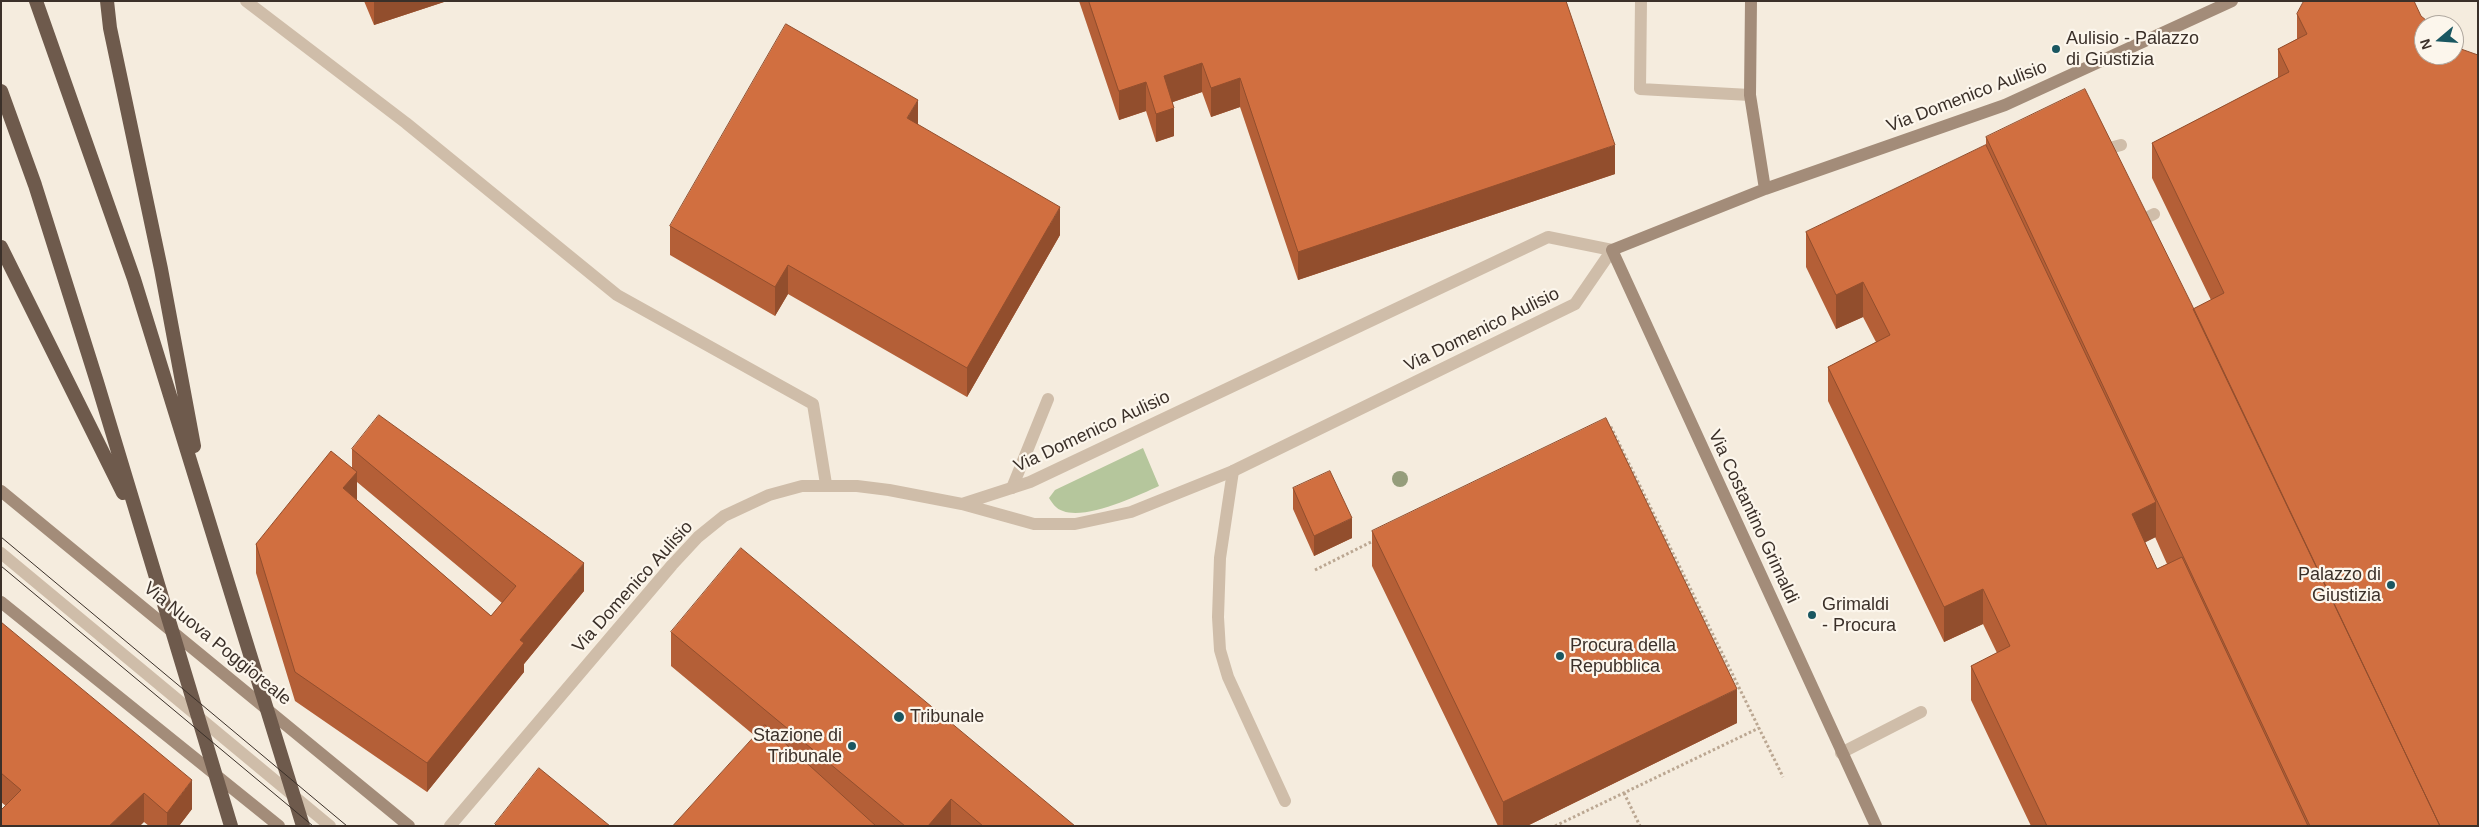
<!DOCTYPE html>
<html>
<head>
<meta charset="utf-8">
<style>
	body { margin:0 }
	#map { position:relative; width:2479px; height:827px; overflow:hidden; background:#f5ecde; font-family:Arial,sans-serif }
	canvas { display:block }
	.frame { position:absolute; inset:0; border:2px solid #3b3029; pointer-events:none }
	.north { position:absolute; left:2414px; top:15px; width:50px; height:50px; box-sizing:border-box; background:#fcf6ec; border:1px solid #afa79e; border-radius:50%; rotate:252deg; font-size:14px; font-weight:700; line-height:20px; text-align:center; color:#3b3029 }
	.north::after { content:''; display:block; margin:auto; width:18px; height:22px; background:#1a5761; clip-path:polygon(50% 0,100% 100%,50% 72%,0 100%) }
</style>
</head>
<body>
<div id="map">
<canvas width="2479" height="827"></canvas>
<div class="frame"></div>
<div class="north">N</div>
</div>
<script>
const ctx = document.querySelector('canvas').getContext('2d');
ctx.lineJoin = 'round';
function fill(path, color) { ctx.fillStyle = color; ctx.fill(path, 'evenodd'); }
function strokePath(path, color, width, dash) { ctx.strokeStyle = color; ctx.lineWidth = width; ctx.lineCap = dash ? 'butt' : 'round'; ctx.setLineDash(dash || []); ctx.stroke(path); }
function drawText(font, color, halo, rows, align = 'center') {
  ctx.font = font + ' Arial,sans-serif'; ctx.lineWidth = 4.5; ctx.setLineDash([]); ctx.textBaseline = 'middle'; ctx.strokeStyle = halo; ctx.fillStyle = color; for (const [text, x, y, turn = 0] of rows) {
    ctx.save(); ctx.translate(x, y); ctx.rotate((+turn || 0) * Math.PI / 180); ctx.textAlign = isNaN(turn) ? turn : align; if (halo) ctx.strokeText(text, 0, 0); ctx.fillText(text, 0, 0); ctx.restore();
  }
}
const green = new Path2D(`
	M1143 448 1159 486C1137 496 1086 520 1063 511 1056 509 1053 504 1049 498L1055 490Z`);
const path = new Path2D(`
	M1607 426 1610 425 1783 777
	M1315 570 1375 540
	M1624 793 1640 826
	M1555 826 1759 728`);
const service = new Path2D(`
	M246 1 406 123 617 295 813 404 826 484
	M1641 1 1640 89 1750 95
	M2099 151 2121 145
	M2134 224 2154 214
	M1233 471 1220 558 1218 617 1220 650 1228 677 1285 801
	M1012 488 1048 399
	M1 553 330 826
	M1841 753 1921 712`);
const minor = new Path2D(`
	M450 826 672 565 698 537 724 516 769 495 802 486H857L889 490 962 504 1034 524H1075L1131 512 1233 471 1575 304 1612 250 1548 237 1030 482 962 504`);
const secondary = new Path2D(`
	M1751 1 1750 95 1765 189
	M1 491 409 826
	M1 602 279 826
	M1876 826 1612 250 1765 189 2005 105 2232 1`);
const trunk = new Path2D(`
	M36 1 134 279 303 826
	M107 1 110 28 161 269 194 446
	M1 91 35 185 97 382 231 826
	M1 247 123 493`);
const tram = new Path2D(`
	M1 537 347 826
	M1 566 313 826`);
const trees = [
	[1400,479]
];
const wall = new Path2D(`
	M364 1H447L374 25Z
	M1079 1H1566L1615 174 1298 280 1240 107 1211 117 1202 92 1173 102 1174 136 1156 142 1146 111 1119 120Z
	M2304 1 2478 826H2031L1971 700V666L1997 653 1983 624 1944 642 1828 401V367L1876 342 1863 317 1836 329 1806 267V232L1986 145V137L2193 309 2211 300 2152 178V143L2278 78V49L2297 39V14ZM2155 537 2167 564 2157 569 2145 542Z
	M918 125 1060 235 967 397 788 294 775 316 670 255V226Z
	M352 449 584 591 524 664V672L427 792 295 701 256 573V544L352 468ZM357 482 502 603 491 616 357 500Z
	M1293 488 1352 538 1314 556 1293 509Z
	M1372 531 1737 723 1527 826H1498L1372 566Z
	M1 622 192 809 179 826H149L144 822 6 806 1 802Z
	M671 632 1075 826H673L755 736 671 666Z`);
const shadedWall = new Path2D(`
	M374 1H447L374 25Z
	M1202 63V92L1164 105V76Z
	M1240 78V107L1211 117V88Z
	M1146 82V111L1119 120V91Z
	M918 100V129L907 118Z
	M1174 108V136L1156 142V114Z
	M1615 145V174L1298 280V252Z
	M1060 207V235L967 397V368Z
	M788 265V294L775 316V287Z
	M1863 282V317L1836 329V295Z
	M357 472V500L343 488Z
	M2156 502V537L2132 549V514Z
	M1352 518V538L1314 556V536Z
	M584 563V591L524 664V672L427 792V763L520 640Z
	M1983 589V624L1944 642V607Z
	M1737 689V723L1527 826H1503V802Z
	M192 780V809L179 826H167V813Z
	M144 793V822L140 826H109Z
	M951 799V826H928Z`);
const building = new Path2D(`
	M1089 1H1566L1615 145 1298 252 1240 78 1211 88 1202 63 1164 76 1174 108 1156 114 1146 82 1119 91Z
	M2304 1H2414L2421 16 2432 25H2424V55H2454V44L2461 49 2478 55V826H2440L2193 309 2224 293 2152 143 2289 72 2278 49 2307 34 2297 14Z
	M786 24 918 100 907 118 1060 207 967 368 788 265 775 287 670 226Z
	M2085 89 2191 303 2440 826H2310L1986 137Z
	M1986 145 2156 502 2132 514 2157 569 2182 557 2308 826H2047L1971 666 2010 646 1983 589 1944 607 1828 367 1890 335 1863 282 1836 295 1806 232Z
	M379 415 584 563 520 640 524 643 427 763 295 672 256 544 331 451 357 472 343 488 491 616 516 586 352 449Z
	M1606 418 1737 689 1503 802 1372 531Z
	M1330 471 1352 518 1314 536 1293 488Z
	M741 548 1075 826H983L951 799 928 826H905L671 632Z
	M1 622 192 780 167 813 144 793 109 826H1V810L21 790 1 773Z
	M765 725 876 826H673Z
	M539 768 610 826H497L495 824Z`);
const markers = [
	[2056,49,5,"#1a5761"],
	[2391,585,5,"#1a5761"],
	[1812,615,5,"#1a5761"],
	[1560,656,5,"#1a5761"],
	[899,717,6,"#1a5761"],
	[852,746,5,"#1a5761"]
];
const poiNames = [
	["Aulisio - Palazzo",2066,39],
	["di Giustizia",2066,60],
	["Palazzo di",2381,575,"right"],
	["Giustizia",2381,596,"right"],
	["Grimaldi",1822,605],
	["- Procura",1822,626],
	["Procura della",1570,646],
	["Repubblica",1570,667],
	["Tribunale",910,717],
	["Stazione di",842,736,"right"],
	["Tribunale",842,757,"right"]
];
const streetNames = [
	["Via Domenico Aulisio",1967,97,-21],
	["Via Domenico Aulisio",1482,330,-26],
	["Via Domenico Aulisio",1092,432,-25],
	["Via Costantino Grimaldi",1753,517,65],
	["Via Domenico Aulisio",633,587,-48],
	["Via Nuova Poggioreale",217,644,39]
];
fill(green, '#b5c69c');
strokePath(path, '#bba792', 3, [2.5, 2.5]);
strokePath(service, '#cfbda9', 12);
strokePath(minor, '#cfbda9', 12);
strokePath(secondary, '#a38c79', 12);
strokePath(trunk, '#6e5a4c', 14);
strokePath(tram, '#3b3029', 1);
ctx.fillStyle = '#959d7b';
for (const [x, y] of trees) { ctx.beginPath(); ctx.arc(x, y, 8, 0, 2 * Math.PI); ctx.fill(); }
fill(wall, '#b45f37');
fill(shadedWall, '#924e2d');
fill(building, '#d16f40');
strokePath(building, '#924e2d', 1);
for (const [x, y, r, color] of markers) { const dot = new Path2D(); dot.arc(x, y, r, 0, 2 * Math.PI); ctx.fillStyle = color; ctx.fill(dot); strokePath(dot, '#fcf6ec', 2); }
drawText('18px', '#3b3029', '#fcf6ec', poiNames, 'left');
drawText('18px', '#3b3029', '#fcf6ec', streetNames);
</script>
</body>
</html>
